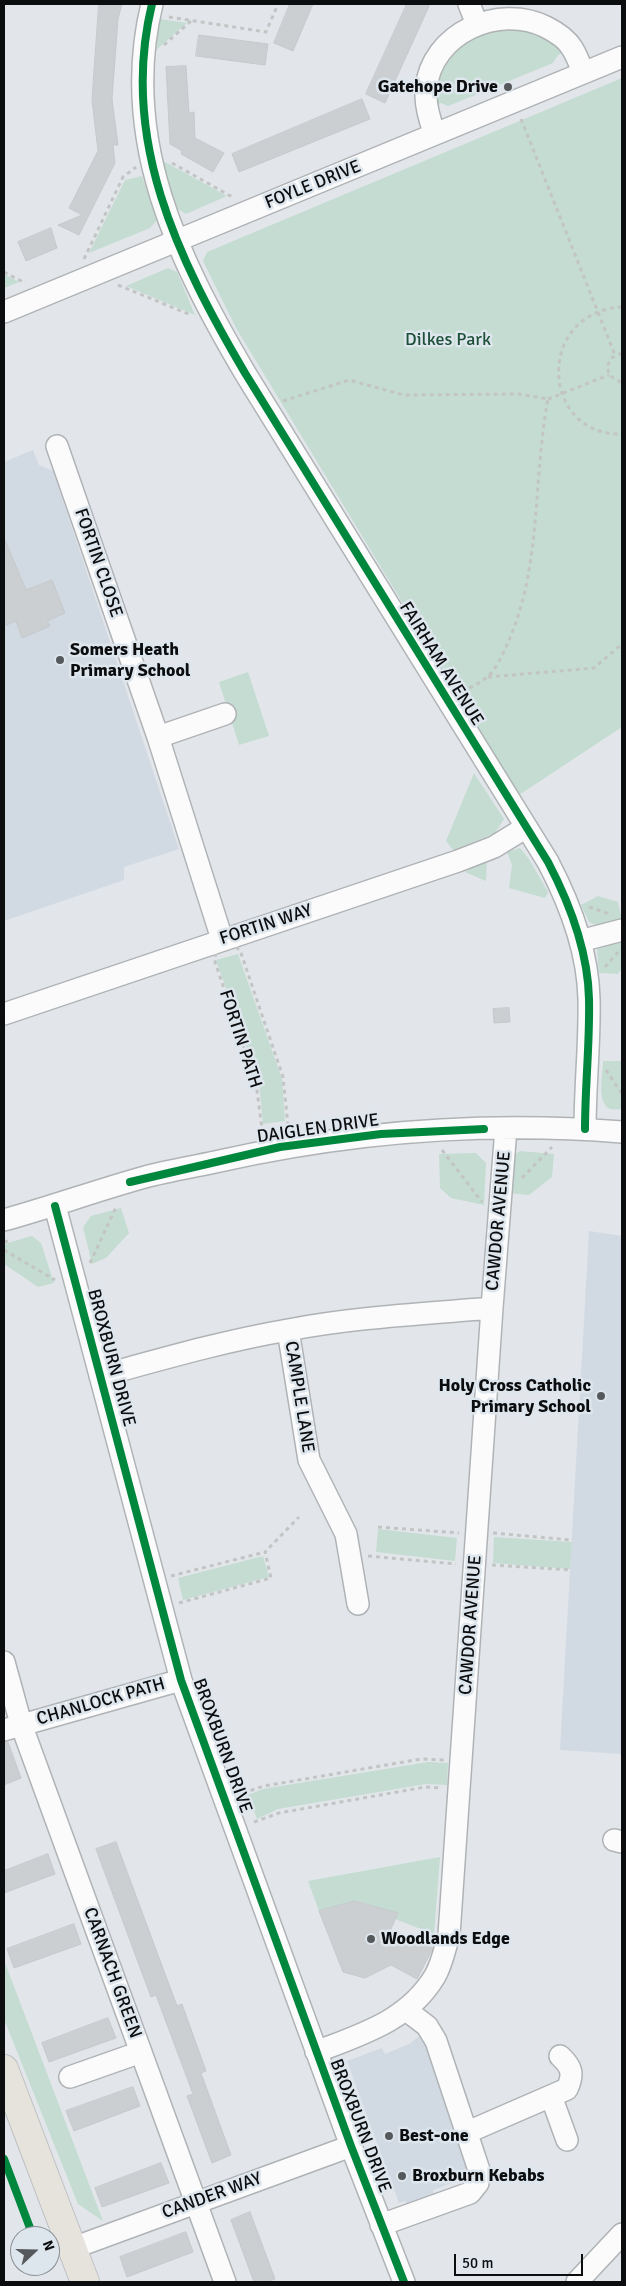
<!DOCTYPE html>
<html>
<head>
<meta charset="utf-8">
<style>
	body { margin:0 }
	#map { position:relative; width:626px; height:2286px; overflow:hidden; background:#e2e6ea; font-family:Signika,sans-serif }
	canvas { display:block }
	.frame { position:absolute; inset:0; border:5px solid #0b0d0f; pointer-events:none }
	.north { position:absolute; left:10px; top:2226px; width:50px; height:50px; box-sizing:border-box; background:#dee6ed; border:1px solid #8a8f94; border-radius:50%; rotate:69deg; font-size:14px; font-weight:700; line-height:20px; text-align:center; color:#0b0d0f }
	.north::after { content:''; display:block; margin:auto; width:18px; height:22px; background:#56595c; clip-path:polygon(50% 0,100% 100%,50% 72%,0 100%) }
	.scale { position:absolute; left:454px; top:2254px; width:129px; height:22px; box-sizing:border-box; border:2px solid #0b0d0f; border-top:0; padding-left:6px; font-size:15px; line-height:18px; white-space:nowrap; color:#0b0d0f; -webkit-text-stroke:4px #dee6ed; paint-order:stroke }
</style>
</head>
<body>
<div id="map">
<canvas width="626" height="2286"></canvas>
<div class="frame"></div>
<div class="north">N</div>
<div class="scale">50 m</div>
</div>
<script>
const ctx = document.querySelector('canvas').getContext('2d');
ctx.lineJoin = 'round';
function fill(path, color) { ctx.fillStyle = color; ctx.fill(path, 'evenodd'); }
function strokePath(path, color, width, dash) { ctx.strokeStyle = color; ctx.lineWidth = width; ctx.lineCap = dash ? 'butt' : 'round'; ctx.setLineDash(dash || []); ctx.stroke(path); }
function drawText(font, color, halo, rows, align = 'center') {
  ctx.font = font + ' Signika,sans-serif'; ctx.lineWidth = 5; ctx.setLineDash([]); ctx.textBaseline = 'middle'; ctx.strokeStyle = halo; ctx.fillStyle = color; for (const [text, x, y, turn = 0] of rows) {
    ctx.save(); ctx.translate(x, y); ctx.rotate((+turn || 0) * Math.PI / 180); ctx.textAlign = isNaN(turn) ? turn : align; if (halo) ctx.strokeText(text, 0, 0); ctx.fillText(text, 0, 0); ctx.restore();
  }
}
const built = new Path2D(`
	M33 450 39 465 53 471 179 849 124 867V880L4 921V462Z
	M589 1231 622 1236V1754L560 1750Z
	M422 2034 473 2175 433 2190 434 2195 407 2205 405 2201 399 2203 347 2061 382 2048 385 2054 409 2044Z`);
const green = new Path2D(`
	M160 19 187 23 156 50Z
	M513 25 544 34 565 52 558 55 553 63 448 106 441 103 434 106V88L441 67 466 38Z
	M622 78V727L519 795 236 328 203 261 207 252Z
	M165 162 227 196 186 214 176 208 163 164Z
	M142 176 157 220 150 228 89 253 125 180Z
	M168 268 177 272 195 315 126 286Z
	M4 274 19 282 4 288Z
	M248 672 269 736 239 745 219 682Z
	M474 773 504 819 495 833 453 850 446 841Z
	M520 848 529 859 548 892 545 898 509 888 512 865 507 852Z
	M487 859 486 881 465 872Z
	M598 896 618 902 622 920 598 926 589 922 581 905Z
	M622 941V968L618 974 599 973 597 949Z
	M238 954 282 1079 285 1121 263 1124 259 1082 216 960Z
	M603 1061H622V1109C619 1109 613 1110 610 1109 596 1103 603 1073 603 1061Z
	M520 1151 554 1154 552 1177 529 1195 508 1193 510 1158Z
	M476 1153 486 1163 484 1205 451 1198 440 1188 439 1154Z
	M121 1208 129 1233 106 1258 92 1264 83 1227 91 1216Z
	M32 1236 41 1243 54 1283 38 1287 4 1264V1244Z
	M378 1529 457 1538 455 1561 376 1552Z
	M494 1537 572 1542 570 1569 493 1563Z
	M263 1556 269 1577 183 1600 178 1578Z
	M428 1762 448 1763 447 1785 426 1784 278 1809 257 1819 248 1795 263 1789Z
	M440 1857 434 1934 395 1919 398 1913 356 1901 319 1911 308 1881Z
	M4 1960 103 2221 78 2204 4 2019Z`);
const building = new Path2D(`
	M99 4H122L118 19 112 99 118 145H113L115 163 79 235 58 225 82 215 69 208 98 151 92 100Z
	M290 4H313L293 51 274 43Z
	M407 4H430L385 103 366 94Z
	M199 35 268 44 265 65 196 56Z
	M186 66 189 113 194 112 195 138 224 153 213 172 181 154 182 151 170 144 166 67Z
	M362 99 370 119 239 172 232 154Z
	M51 228 57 248 26 261 18 242Z
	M4 538 26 590 52 580 65 613 47 621 50 626 22 638 16 621 4 626Z
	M509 1008 510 1022 494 1023 493 1009Z
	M4 1742H8L21 1778 4 1785Z
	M116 1842 177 2006 182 2004 206 2071 201 2073 231 2155 212 2163 187 2096 193 2094 156 1995 151 1997 96 1849Z
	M48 1854 55 1874 4 1893V1871Z
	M355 1901 398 1913 390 1931 433 1948 417 1979 391 1965 365 1978 343 1972 319 1911Z
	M74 1924 81 1944 14 1968 7 1949Z
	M108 2018 116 2038 49 2062 42 2043Z
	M133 2087 140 2106 74 2131 66 2111Z
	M161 2163 169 2183 102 2207 95 2188Z
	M250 2212 275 2279 267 2282H254L231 2220Z
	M186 2232 193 2252 127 2277 120 2257Z`);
const path = new Path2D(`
	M169 17 266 32 278 4
	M164 45 191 21
	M521 119 615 355
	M172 163 234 198
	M84 259 123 177 136 167
	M4 272 25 283
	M118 285 191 315
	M622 307C535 312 540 436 622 434
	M622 353 611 358 607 367 610 376 622 383
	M548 399 609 375
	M283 401 349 380 404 395 518 394 548 399C532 482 543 570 505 649 501 658 495 671 487 677 480 683 471 687 464 691
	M488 677 594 668 622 644
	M589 907 610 914
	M222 939 240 950 283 1077 288 1125 280 1147 262 1129 256 1083 214 959Z
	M605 967 619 951
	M606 1070 622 1094
	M442 1150 482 1202
	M522 1178 552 1147
	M4 1242 11 1240
	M4 1250 55 1280
	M90 1263 117 1205
	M378 1527 459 1533
	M493 1533 571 1540
	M368 1556 456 1564
	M492 1565 570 1570
	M171 1576 265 1552
	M179 1603 271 1578 265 1552 299 1517
	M243 1793 264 1786 421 1759 444 1760
	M254 1822 279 1813 425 1787 442 1788`);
const minor = new Path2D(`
	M152 4C119 139 178 259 245 373L548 862C570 904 588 951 589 999 590 1042 585 1086 585 1129
	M469 4 477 24
	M435 134C429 119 425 105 426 89 431 33 499 3 546 27 556 32 566 38 572 48 577 56 580 64 583 72
	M4 312 622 57
	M57 446 158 737 222 939
	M158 737 225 714
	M580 941 622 930
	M4 1014 458 861 494 847 525 828
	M55 1206 181 1680 351 2146 404 2282
	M4 1220C51 1207 98 1190 145 1177 168 1171 192 1167 215 1162 348 1132 486 1121 622 1132
	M288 1330 309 1460 346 1534 358 1604
	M100 1376C162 1359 224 1341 288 1330 355 1317 423 1314 492 1308
	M4 1662 21 1724 225 2282
	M4 1730 181 1680
	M614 1840 622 1842
	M316 2052C362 2034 408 2021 435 1976 442 1964 445 1948 449 1935L492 1308 506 1128
	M70 2077 141 2052
	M551 2096 567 2140
	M468 2132 567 2089C574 2074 572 2067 560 2056
	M381 2225 470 2193 478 2183 479 2170 436 2041 427 2026 406 2010
	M73 2248 351 2146
	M577 2282 622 2234`);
const major = new Path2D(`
	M4 2069 85 2282`);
const cycleway = new Path2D(`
	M152 4C119 139 178 259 245 373L548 862C570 904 588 951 589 999 590 1042 585 1086 585 1129
	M130 1182 280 1147 381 1134 484 1129
	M55 1206 181 1680 351 2146 404 2282
	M4 2159 33 2236`);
const markers = [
	[508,87,5,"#56595c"],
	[60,660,5,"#56595c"],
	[601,1396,5,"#56595c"],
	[371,1939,5,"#56595c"],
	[389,2136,5,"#56595c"],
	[402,2176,5,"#56595c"]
];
const poiNames = [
	["Gatehope Drive",498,87,"right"],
	["Somers Heath",70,650],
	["Primary School",70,671],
	["Holy Cross Catholic",591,1386,"right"],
	["Primary School",591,1407,"right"],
	["Woodlands Edge",381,1939],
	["Best-one",399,2136],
	["Broxburn Kebabs",412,2176]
];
const streetNames = [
	["FOYLE DRIVE",313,185,-22],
	["FORTIN CLOSE",98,563,71],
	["FAIRHAM AVENUE",441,664,58],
	["FORTIN WAY",266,925,-18],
	["FORTIN PATH",240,1039,72],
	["DAIGLEN DRIVE",318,1129,-8],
	["CAWDOR AVENUE",499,1221,-85],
	["BROXBURN DRIVE",111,1358,75],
	["CAMPLE LANE",299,1397,81],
	["CAWDOR AVENUE",471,1625,-86],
	["CHANLOCK PATH",101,1702,-16],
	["BROXBURN DRIVE",222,1746,70],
	["CARNACH GREEN",112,1973,70],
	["BROXBURN DRIVE",360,2126,69],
	["CANDER WAY",212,2196,-20]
];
const parkNames = [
	["Dilkes Park",448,340]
];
fill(built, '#d1d9e2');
fill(green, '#c4dcd1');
fill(building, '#cccfd2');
strokePath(building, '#c6c9cc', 1);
strokePath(minor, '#b0b3b6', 24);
strokePath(major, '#bfc1c3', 30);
strokePath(path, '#c3c5c5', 3, [4, 4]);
strokePath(minor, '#fbfbfc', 21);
strokePath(major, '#e6e3dc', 28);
strokePath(cycleway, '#00873e', 8);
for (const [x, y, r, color] of markers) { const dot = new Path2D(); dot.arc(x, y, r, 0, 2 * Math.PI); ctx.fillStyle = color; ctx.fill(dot); strokePath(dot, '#dee6ed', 2); }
drawText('bold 18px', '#0b0d0f', '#dee6ed', poiNames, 'left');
drawText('18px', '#0b0d0f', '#dee6ed', streetNames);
drawText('18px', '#1c5037', '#dee6ed', parkNames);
</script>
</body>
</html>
